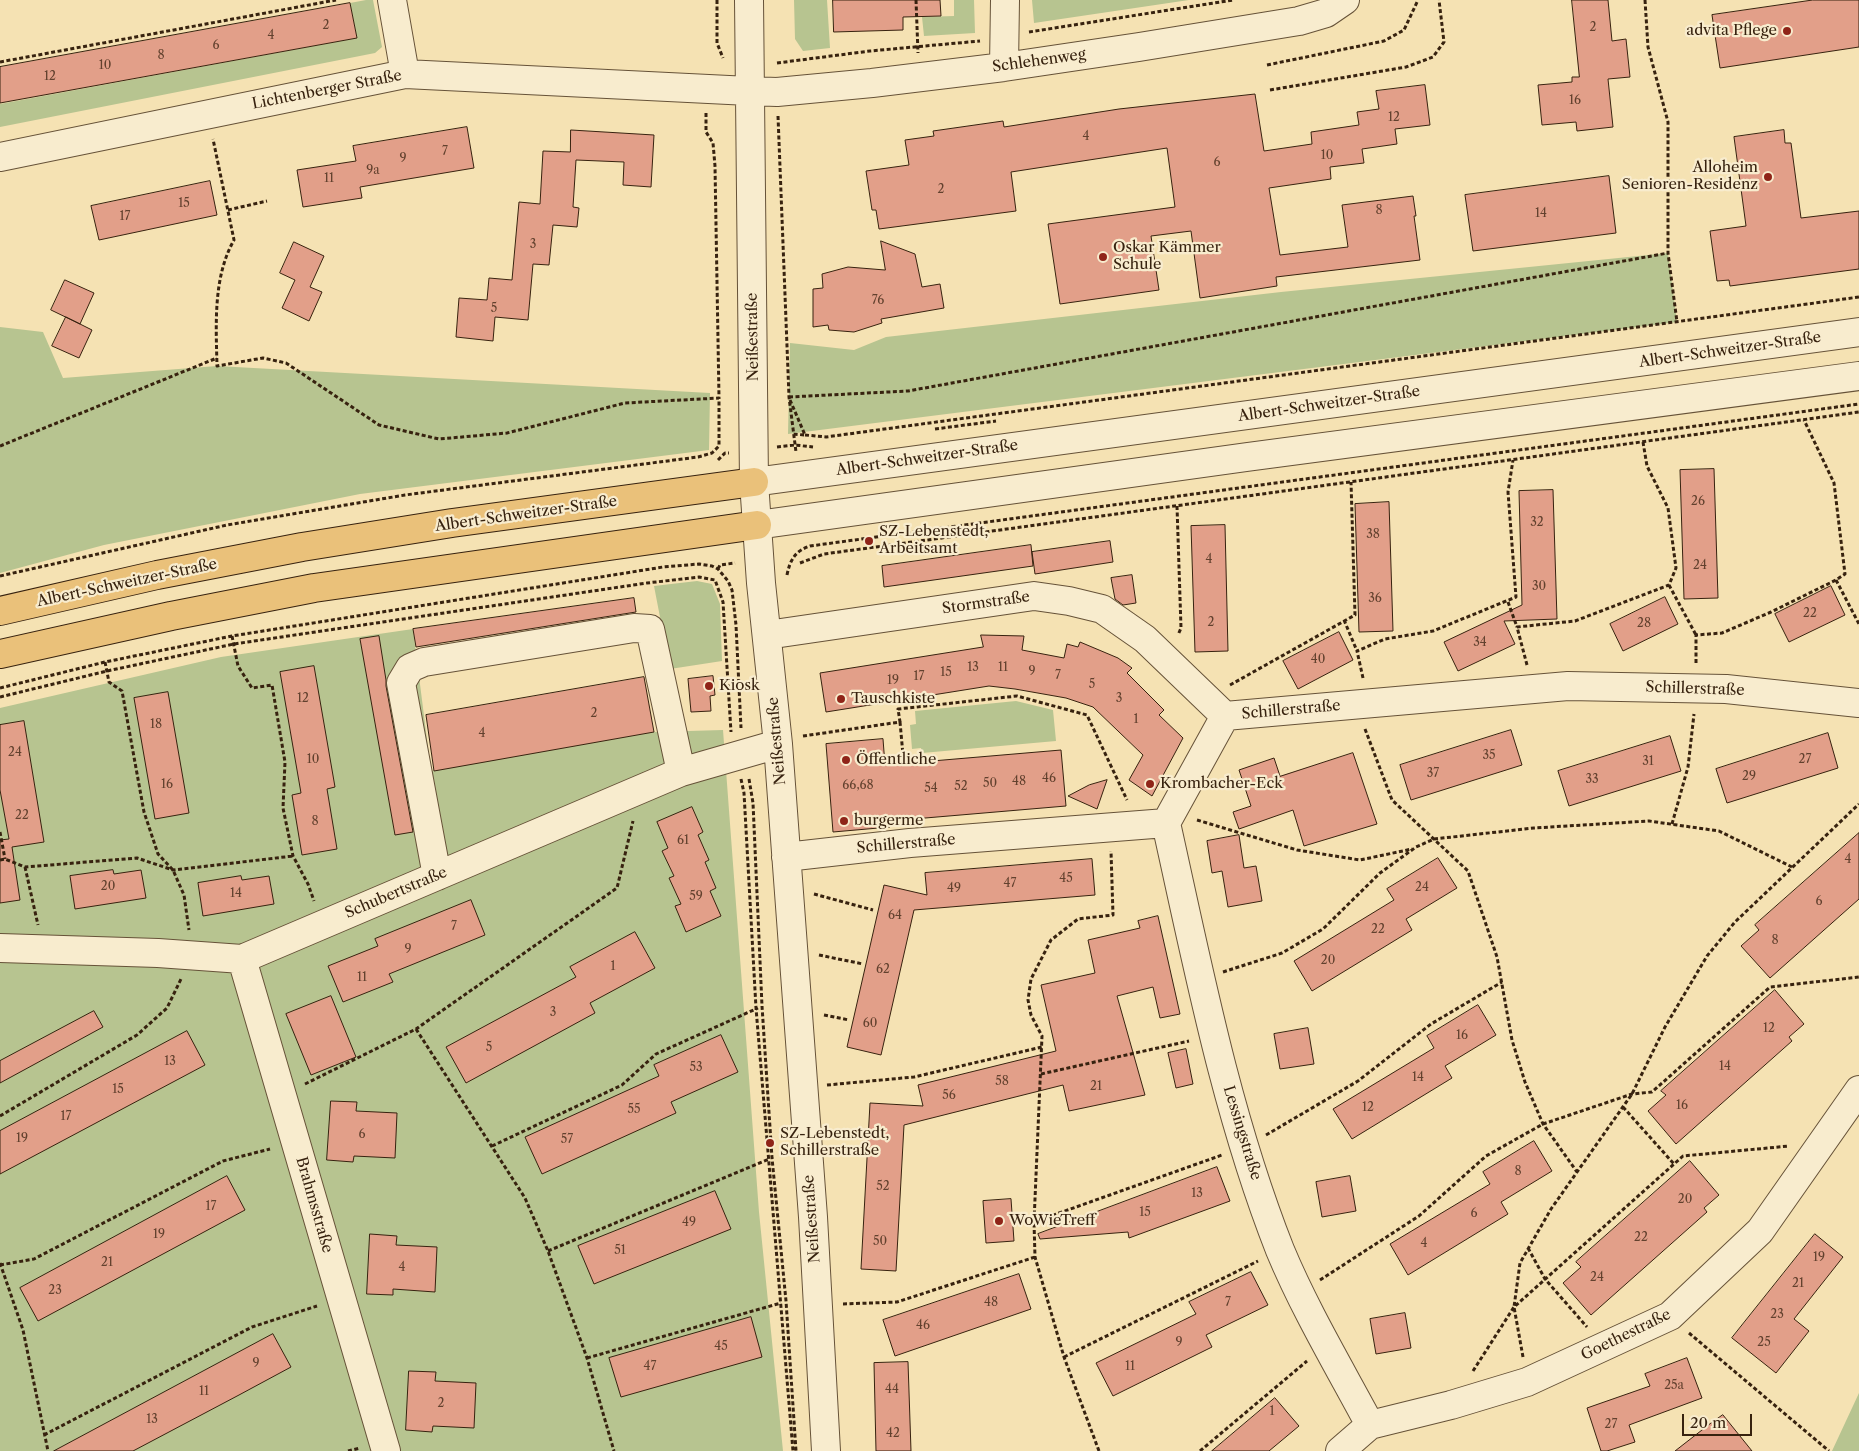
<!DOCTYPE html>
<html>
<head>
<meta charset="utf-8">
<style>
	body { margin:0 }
	#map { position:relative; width:1859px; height:1451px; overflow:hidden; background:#f5e2b3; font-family:"Libre Caslon Text",serif }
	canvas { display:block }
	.scale { position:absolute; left:1682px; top:1414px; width:70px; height:22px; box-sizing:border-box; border:2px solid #37220f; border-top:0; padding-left:6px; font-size:15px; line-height:18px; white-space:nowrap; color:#37220f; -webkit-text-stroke:4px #f8ecce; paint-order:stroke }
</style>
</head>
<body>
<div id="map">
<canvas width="1859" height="1451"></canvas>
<div class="scale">20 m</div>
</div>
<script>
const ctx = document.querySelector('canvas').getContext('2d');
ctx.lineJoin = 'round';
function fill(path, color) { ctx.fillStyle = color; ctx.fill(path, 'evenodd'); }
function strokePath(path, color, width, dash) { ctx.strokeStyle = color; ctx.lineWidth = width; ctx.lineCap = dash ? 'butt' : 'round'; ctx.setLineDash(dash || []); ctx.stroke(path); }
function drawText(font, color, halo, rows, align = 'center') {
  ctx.font = font + ' "Libre Caslon Text",serif'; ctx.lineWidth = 4.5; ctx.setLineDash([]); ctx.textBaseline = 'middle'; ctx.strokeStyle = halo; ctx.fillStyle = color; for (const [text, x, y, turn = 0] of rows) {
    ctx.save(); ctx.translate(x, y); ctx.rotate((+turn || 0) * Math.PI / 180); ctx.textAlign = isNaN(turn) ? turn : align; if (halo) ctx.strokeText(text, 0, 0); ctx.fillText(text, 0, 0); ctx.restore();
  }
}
const green = new Path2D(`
	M366 0H373L382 47 375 53 0 127V104L357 38 350 3Z
	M794 0H827L830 48 803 51 795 39Z
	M954 0H974L975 33 924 36 922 17 954 16Z
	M1032 0H1189L1034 23Z
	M1668 253 1677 322 788 434 790 343 854 350 886 337 1281 292Z
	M0 327 43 332 63 378 217 366 710 393 709 450 360 494 104 545 0 573Z
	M697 581 712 584 720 604 722 661 670 669 654 586Z
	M413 629 431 771 654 732 723 730 759 1212 783 1451H0V708L221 657Z
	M1016 701 1053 710 1056 741 922 753 921 748 912 749 910 725 916 724 915 711Z
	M1859 1393V1451H1832Z`);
const building = new Path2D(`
	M833 0H940L941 16 903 17V30L834 32Z
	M1572 0H1608L1612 41 1626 39 1630 77 1608 79 1613 127 1577 131 1576 122 1542 125 1538 85 1572 82V77H1579Z
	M1813 0H1859V47L1720 68 1712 15Z
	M350 3 357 38 0 103V67Z
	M1425 85 1430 125 1395 129 1397 144 1362 149 1364 163 1330 167 1331 179 1269 188 1280 255 1348 247 1342 205 1413 196 1416 216H1414L1420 260 1276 277 1277 286 1200 298 1191 231 1151 236 1159 290 1060 304 1048 224 1175 207 1167 148 1011 172 1016 211 879 229 876 210H872L866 171 909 165 905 140 934 136 933 131 1003 121 1004 127 1119 109 1255 94 1264 151 1312 144 1311 132 1359 125 1357 112 1379 109 1376 91Z
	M467 127 474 168 360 187 362 198 303 207 297 170 356 161 353 146Z
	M571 130 654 135 651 187 623 185 624 162 576 160 573 207 579 208 577 227 553 225 549 265 533 264 528 320 495 317 493 341 456 337 459 298 487 300 489 278 512 280 519 202 540 204 543 151 570 152Z
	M1784 130 1785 143H1791L1801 218 1859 211V269L1730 286 1729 280 1717 281 1710 231 1746 226 1734 137Z
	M1609 176 1616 233 1473 251 1465 195Z
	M210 181 217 215 99 240 91 206Z
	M881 241 915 254 922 287 940 284 944 308 881 319 882 323 854 332 829 330 828 325 813 327V289L823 288 822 274 848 267 885 270Z
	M294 242 324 256 310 287 322 292 309 321 282 308 295 280 280 273Z
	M65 280 94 293 80 324 51 310Z
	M66 317 92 330 79 358 52 346Z
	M1714 469 1718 598 1684 599 1680 470Z
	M1553 490 1557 619 1504 621 1515 644 1458 671 1444 642 1522 605 1519 491Z
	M1389 502 1393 631 1359 632 1355 504Z
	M1225 525 1228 651 1195 652 1191 526Z
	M1110 541 1113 562 1035 574 1032 552Z
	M1031 545 1033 566 884 587 882 566Z
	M1132 575 1136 603 1123 605 1115 599 1111 578Z
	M1831 586 1845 615 1789 642 1775 614Z
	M1665 597 1678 624 1623 651 1610 624Z
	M634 598 636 612 416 647 413 629Z
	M1339 632 1353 660 1298 689 1283 661Z
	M981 635 1024 636 1022 650 1064 658 1067 644 1078 647 1080 642 1118 658 1132 668 1127 673 1164 710 1159 715 1183 738 1152 796 1129 780 1143 755 1093 707 1066 698 1015 689 989 686 826 712 820 673 983 647Z
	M379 636 386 680V686L413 832 395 835 360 639Z
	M314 666 335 787 327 789 337 849 302 855 292 795 301 793 280 672Z
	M713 676 715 695 710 696 711 711 691 712 688 679Z
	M644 677 654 732 434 771 426 715Z
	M168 692 189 813 155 819 134 698Z
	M24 721 44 842 12 847 20 900 0 903V840L9 839 0 790V725Z
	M1511 730 1522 765 1411 800 1400 765Z
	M1828 733 1838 768 1727 803 1716 769Z
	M1670 736 1681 771 1569 806 1558 771Z
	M883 739 885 765 1061 750 1066 806 890 821V827L833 832 826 744Z
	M1353 753 1377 824 1304 846 1293 810 1239 829 1233 812 1251 806 1239 770 1274 758 1280 776Z
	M1107 780 1097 809 1068 796 1089 785Z
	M692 807 703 832 698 835 709 860 705 862 716 888 710 891 721 916 686 932 675 906 681 904 669 878 674 876 662 851 668 848 657 822Z
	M1859 833V899L1770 978 1741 946 1759 930 1755 925Z
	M1239 835 1244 868 1256 866 1262 901 1228 907 1222 871 1212 873 1207 841Z
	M1438 858 1457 888 1406 919 1412 930 1312 991 1294 961 1394 900 1387 889Z
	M1092 859 1095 895 914 910 881 1055 847 1047 884 885 927 895 925 873Z
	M113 870 114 874 141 870 146 898 75 909 70 876Z
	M241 876 242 880 269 876 274 904 203 916 198 883Z
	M471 900 485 935 389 974 393 982 343 1002 328 966 378 946 375 939Z
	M1158 916 1180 1014 1160 1018 1153 987 1117 996 1145 1095 1069 1111 1063 1085 904 1125 896 1271 861 1269 870 1103 923 1106 918 1085 1056 1051 1041 985 1095 973 1088 940 1140 928 1138 921Z
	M635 932 655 968 590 1003 595 1013 466 1083 446 1047 576 977 570 967Z
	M1775 990 1804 1024 1789 1037 1792 1041 1676 1144 1648 1111 1666 1095 1661 1091Z
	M331 996 356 1057 311 1075 286 1014Z
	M1478 1005 1496 1035 1445 1066 1452 1078 1352 1139 1333 1109 1434 1048 1427 1036Z
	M94 1011 103 1027 0 1083V1061Z
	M1308 1028 1314 1064 1280 1069 1274 1034Z
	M187 1031 205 1065 0 1174V1131Z
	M721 1035 738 1072 671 1102 676 1113 542 1174 525 1137 659 1076 654 1065Z
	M1186 1049 1193 1084 1176 1088 1168 1053Z
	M331 1101 357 1102 356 1111 397 1113 395 1158 354 1156 353 1162 327 1160Z
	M1534 1141 1552 1171 1501 1202 1508 1214 1408 1275 1390 1244 1490 1184 1483 1172Z
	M1690 1161 1719 1195 1704 1208 1707 1212 1591 1315 1563 1283 1581 1267 1576 1262Z
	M1217 1167 1230 1201 1129 1238 1128 1232 1040 1239 1038 1234Z
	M227 1176 245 1210 38 1321 20 1288Z
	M1350 1176 1356 1211 1322 1217 1316 1182Z
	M715 1191 731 1229 594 1284 578 1246Z
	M1011 1199 1014 1241 986 1243 983 1201Z
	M370 1234 397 1236 396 1245 437 1247 435 1292 393 1289V1295L367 1294Z
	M1815 1234 1843 1257 1794 1319 1809 1331 1776 1373 1732 1338Z
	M1251 1272 1268 1305 1206 1335 1212 1347 1113 1396 1096 1363 1196 1314 1189 1302Z
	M1019 1274 1031 1309 895 1356 883 1320Z
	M1405 1313 1411 1348 1376 1354 1370 1319Z
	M751 1317 762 1357 621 1397 609 1358Z
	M273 1334 291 1367 239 1395 133 1451H54Z
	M1687 1358 1702 1398 1629 1425 1635 1442 1607 1451H1601L1587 1408 1650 1386 1645 1374Z
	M908 1362 911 1451H876L874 1363Z
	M409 1371 436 1372 435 1381 476 1383 474 1428 433 1426 432 1432 406 1430Z
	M1275 1398 1299 1426 1269 1451H1212Z
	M1723 1415 1752 1451H1675L1711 1423Z`);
const path = new Path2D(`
	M717 0V43L723 58
	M916 0 918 53
	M1645 0 1648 47 1668 122V253L1677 322
	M1029 32 1233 0
	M0 62 336 0
	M777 63 870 51 980 41
	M1267 65 1384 41 1404 30 1418 0
	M1270 90 1406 67 1433 57 1444 42 1439 0
	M706 113V132L713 143 715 166 719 398
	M778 116 789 397 796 452
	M228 210 267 201
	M789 397 908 391 1668 253
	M790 400 805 435 792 434
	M935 429 996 421
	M805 435 826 437 1859 297
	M0 446 217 358
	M777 447 795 445 813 447
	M718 460 725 453H729
	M1177 506 1181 628 1178 635
	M800 563 824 554 876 547 1859 412
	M718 569 720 565 735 563
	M787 575C790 560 795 551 810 546L1859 404
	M0 576 227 525 405 495 698 457 712 453 719 446V398L625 403 507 433 439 439 379 425 286 363 263 358 217 366C216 324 213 277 234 240L213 139
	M1836 580 1859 624
	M1669 585 1696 635
	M1508 602 1517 627
	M1344 620 1357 651
	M232 636 238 666 252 688 272 685 285 762 283 808 293 856 308 884 314 901
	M105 662 109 682 122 691 144 812 158 854 173 870 184 895 189 930
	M1696 663V635L1722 633 1771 612 1836 580 1845 574 1834 483 1804 420
	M1527 665 1517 627 1575 621 1669 585 1676 568 1668 508 1647 466 1643 442
	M1363 678 1357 651 1385 639 1433 631 1516 597 1508 492 1513 460
	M1230 685 1355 615 1351 482
	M0 688 105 662 232 636 663 567 699 564 712 566 718 569 728 581 732 590 736 625 741 728
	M0 697 107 671 234 644 647 583 699 577 715 580 723 602 731 732
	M900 722 903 755
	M1365 729 1392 800 1468 871 1497 957 1512 1040 1525 1082 1543 1124 1577 1172
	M803 736 900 722 898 709 1017 696 1087 715 1127 800
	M741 779 744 793 756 1008 793 1451
	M749 779 753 803 762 1006 772 1158 786 1301 796 1451
	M1197 820 1297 850 1360 860 1412 849
	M1672 824 1688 767 1694 714
	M0 832 5 859
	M0 860 5 859 25 867 137 858 173 870 293 856
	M25 867 38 925
	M814 894 873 910
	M819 955 863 964
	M1223 972 1282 953 1323 929 1380 873 1416 847 1434 839 1534 828 1649 821 1719 831 1792 867
	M824 1015 849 1020
	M416 1029 525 1198 548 1251 587 1358 614 1451
	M1041 1074 1189 1041
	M305 1084 416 1029 617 888 633 821
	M827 1085 914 1077 1042 1047
	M1623 1107 1674 1164
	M0 1116 137 1035 167 1008 181 979
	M1266 1135 1358 1081 1431 1024 1502 982
	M492 1146 622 1085 656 1054 758 1008
	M1034 1222 1222 1155
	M1528 1248 1545 1279 1587 1327
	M548 1251 769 1159
	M0 1263 23 1330 48 1451
	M0 1265 34 1259 223 1161 270 1149
	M1320 1280 1419 1216 1486 1156 1543 1124 1632 1094 1652 1092 1770 987 1859 977
	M843 1304 897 1302 1035 1257
	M1689 1333 1829 1451
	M1064 1357 1258 1261
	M1523 1357 1514 1307 1520 1263 1551 1209 1632 1094 1665 1027 1707 956 1735 922 1859 804
	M587 1358 781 1303
	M1473 1371 1514 1307 1683 1156 1789 1146
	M44 1435 252 1327 317 1306
	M348 1451 360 1448
	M1099 1451 1064 1357 1035 1257 1034 1222 1042 1036 1031 1015 1028 1000 1031 979 1051 940 1078 919 1113 915 1111 851
	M1200 1451 1307 1361`);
const minor = new Path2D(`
	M392 0 405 74
	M749 0 754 482 761 583 778 744 813 1217 826 1451
	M1004 67 1005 0
	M0 157 405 74 749 91 777 92 872 83 1004 67 1139 47 1299 21 1326 13 1345 0
	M754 482 1859 332
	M757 525 1247 457 1859 376
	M767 635 1034 596 1069 601 1102 609 1145 639 1225 716
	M1166 823C1198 967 1226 1113 1280 1250 1305 1310 1339 1367 1370 1425
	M786 857 910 843 1166 823 1225 716 1568 686 1726 689 1859 703
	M437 876 401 683 410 668 424 662 634 628 650 629 681 772
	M0 948 158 953 242 959 681 772 778 744
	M242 959 386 1451
	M1340 1451 1370 1425 1451 1405 1527 1382 1670 1316 1760 1231 1859 1090`);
const major = new Path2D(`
	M0 611 157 575 302 547 452 523 754 482
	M0 654 171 616 314 588 757 525`);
const markers = [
	[1787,31,5,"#8f2418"],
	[1768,177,5,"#8f2418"],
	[1103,257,5,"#8f2418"],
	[869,541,5,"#8f2418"],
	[709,686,5,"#8f2418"],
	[841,699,5,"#8f2418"],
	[846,760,5,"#8f2418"],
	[1150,784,5,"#8f2418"],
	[844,821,5,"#8f2418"],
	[770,1143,5,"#8f2418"],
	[999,1221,5,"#8f2418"]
];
const numberNames = [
	["2",326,26],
	["2",1593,28],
	["4",271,36],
	["6",216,46],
	["8",161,56],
	["10",105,66],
	["12",50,77],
	["16",1575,101],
	["12",1394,118],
	["4",1086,137],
	["7",445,152],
	["10",1327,156],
	["9",403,159],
	["6",1217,163],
	["9a",373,171],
	["11",329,179],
	["2",941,190],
	["15",184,204],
	["8",1379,211],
	["14",1541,214],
	["17",125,217],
	["3",533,245],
	["76",878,301],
	["5",494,309],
	["26",1698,502],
	["32",1537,523],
	["38",1373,535],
	["4",1209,560],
	["24",1700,566],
	["30",1539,587],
	["36",1375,599],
	["22",1810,614],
	["2",1211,623],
	["28",1644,624],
	["34",1480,643],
	["40",1318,660],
	["13",973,668],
	["11",1003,668],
	["9",1032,672],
	["15",946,673],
	["7",1058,676],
	["17",919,677],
	["19",893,681],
	["5",1092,685],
	["12",303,699],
	["3",1119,699],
	["2",594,714],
	["1",1136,720],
	["18",156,725],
	["4",482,734],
	["24",15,753],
	["35",1489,756],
	["10",313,760],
	["27",1805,760],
	["31",1648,762],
	["37",1433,774],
	["29",1749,777],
	["46",1049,779],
	["33",1592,780],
	["48",1019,782],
	["50",990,784],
	["16",167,785],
	["66,68",858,786],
	["52",961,787],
	["54",931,789],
	["22",22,816],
	["8",315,822],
	["61",683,841],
	["4",1848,860],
	["45",1066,879],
	["47",1010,884],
	["20",108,887],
	["24",1422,888],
	["49",954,889],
	["14",236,894],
	["59",696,897],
	["6",1819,902],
	["64",895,916],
	["7",454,927],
	["22",1378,930],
	["8",1775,941],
	["9",408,950],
	["20",1328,961],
	["1",613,967],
	["62",883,970],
	["11",362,978],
	["3",553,1013],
	["60",870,1024],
	["12",1769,1029],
	["16",1462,1036],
	["5",489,1048],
	["13",170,1062],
	["14",1725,1067],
	["53",696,1068],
	["14",1418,1078],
	["58",1002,1082],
	["21",1096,1087],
	["15",118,1090],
	["56",949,1096],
	["16",1682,1106],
	["12",1368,1108],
	["55",634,1110],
	["17",66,1117],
	["6",362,1135],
	["19",22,1139],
	["57",567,1140],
	["8",1518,1172],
	["52",883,1187],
	["13",1197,1194],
	["20",1685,1200],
	["17",211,1207],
	["15",1145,1213],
	["6",1474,1214],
	["49",689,1223],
	["19",159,1235],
	["22",1641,1238],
	["50",880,1242],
	["4",1424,1244],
	["51",620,1251],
	["19",1819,1258],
	["21",107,1263],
	["4",402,1268],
	["24",1597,1278],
	["21",1798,1284],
	["23",55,1291],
	["48",991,1303],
	["7",1228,1303],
	["23",1777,1315],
	["46",923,1326],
	["9",1179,1343],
	["25",1764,1343],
	["45",721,1347],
	["9",256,1364],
	["47",650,1367],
	["11",1130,1367],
	["25a",1674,1386],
	["44",892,1390],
	["11",204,1392],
	["2",441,1404],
	["1",1272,1412],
	["13",152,1420],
	["27",1611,1425],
	["42",893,1434]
];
const poiNames = [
	["advita Pflege",1777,31,"right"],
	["Alloheim",1758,168,"right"],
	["Senioren-Residenz",1758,185,"right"],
	["Oskar Kämmer",1113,248],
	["Schule",1113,265],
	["SZ-Lebenstedt,",879,532],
	["Arbeitsamt",879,549],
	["Kiosk",719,686],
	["Tauschkiste",851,699],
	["Öffentliche",856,760],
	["Krombacher-Eck",1160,784],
	["burgerme",854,821],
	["SZ-Lebenstedt,",780,1134],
	["Schillerstraße",780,1151],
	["WoWieTreff",1009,1221]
];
const streetNames = [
	["Schlehenweg",1039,61,-8],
	["Lichtenberger Straße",327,90,-11],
	["Neißestraße",753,337,-91],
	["Albert-Schweitzer-Straße",1730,350,-8],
	["Albert-Schweitzer-Straße",1329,404,-8],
	["Albert-Schweitzer-Straße",927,458,-8],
	["Albert-Schweitzer-Straße",526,514,-8],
	["Albert-Schweitzer-Straße",127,583,-12],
	["Stormstraße",986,603,-8],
	["Schillerstraße",1695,689,2],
	["Schillerstraße",1291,710,-5],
	["Neißestraße",777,741,-95],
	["Schillerstraße",906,844,-5],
	["Schubertstraße",396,893,-23],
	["Lessingstraße",1242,1133,73],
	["Brahmsstraße",314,1205,74],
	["Neißestraße",812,1219,-94],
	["Goethestraße",1626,1335,-26]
];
fill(green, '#b7c490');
fill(building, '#e29f89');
strokePath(building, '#37220f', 1);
strokePath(minor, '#665238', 30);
strokePath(major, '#37220f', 30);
strokePath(path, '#37220f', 3, [4, 2.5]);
strokePath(minor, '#f8ecce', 28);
strokePath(major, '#eac17a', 28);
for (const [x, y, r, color] of markers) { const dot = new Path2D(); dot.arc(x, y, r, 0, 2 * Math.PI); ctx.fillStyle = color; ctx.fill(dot); strokePath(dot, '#f8ecce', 2); }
drawText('12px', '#62412e', null, numberNames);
drawText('15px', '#37220f', '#f8ecce', poiNames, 'left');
drawText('15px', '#37220f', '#f8ecce', streetNames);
</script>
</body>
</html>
